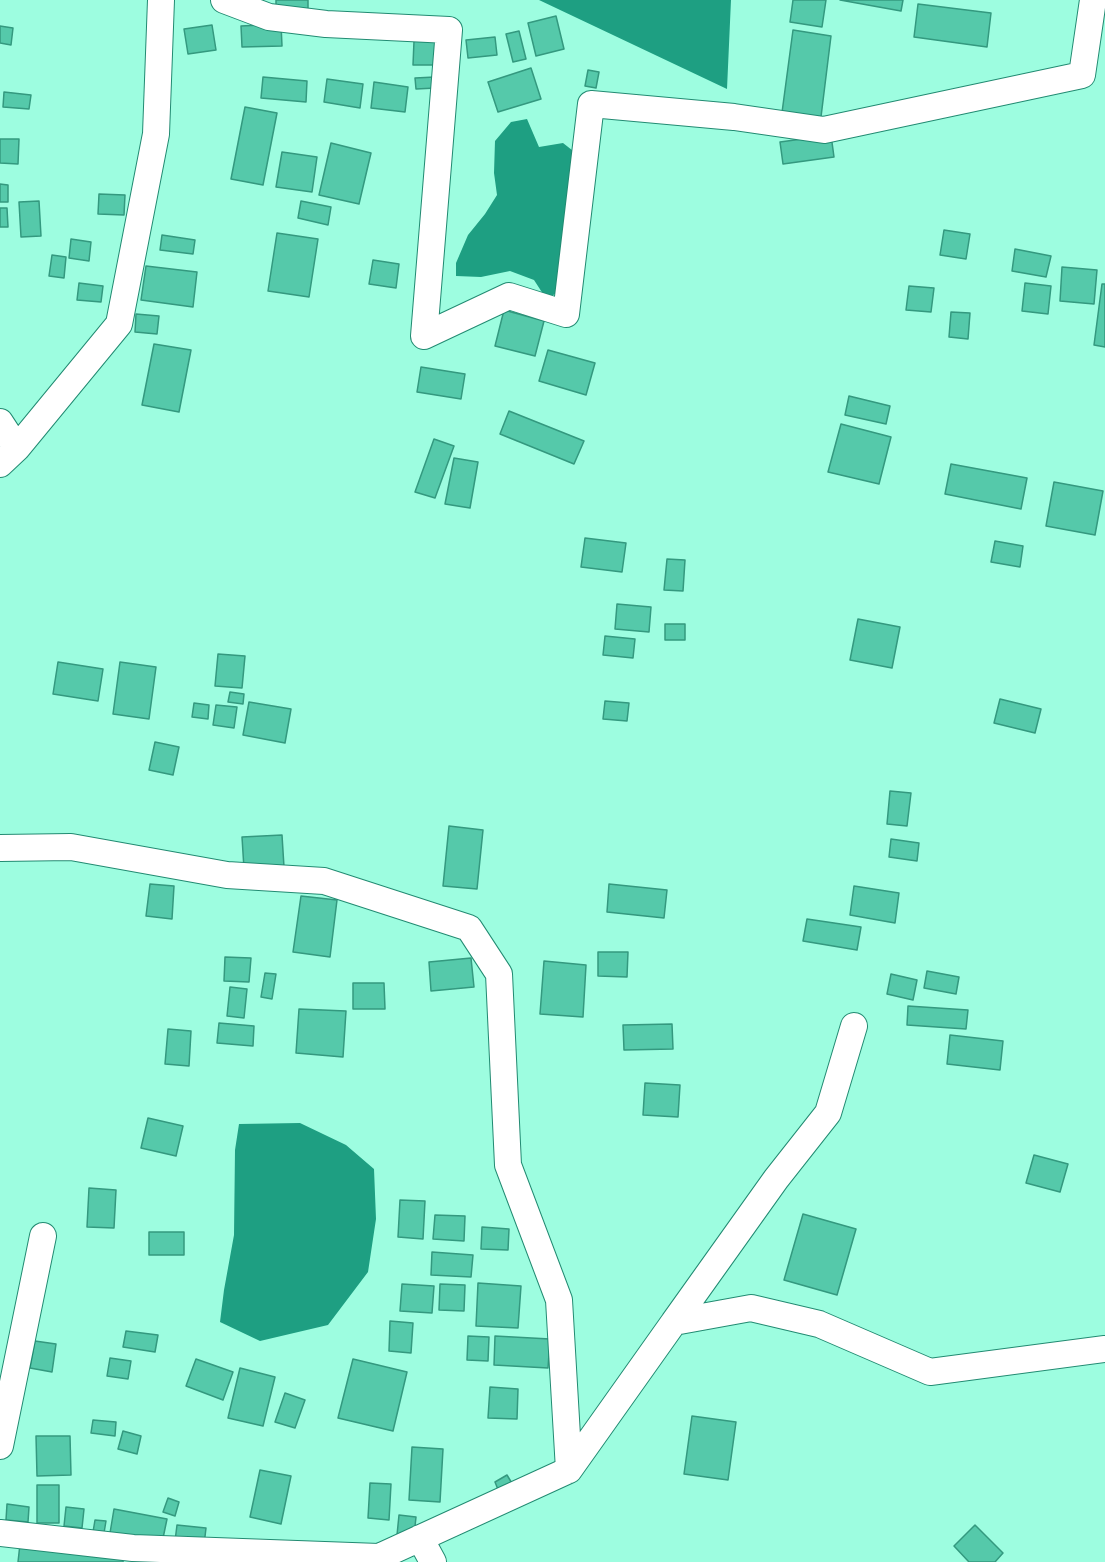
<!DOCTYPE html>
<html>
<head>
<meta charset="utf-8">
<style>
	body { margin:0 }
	canvas { display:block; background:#9dfde0 }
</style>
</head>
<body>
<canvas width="1105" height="1562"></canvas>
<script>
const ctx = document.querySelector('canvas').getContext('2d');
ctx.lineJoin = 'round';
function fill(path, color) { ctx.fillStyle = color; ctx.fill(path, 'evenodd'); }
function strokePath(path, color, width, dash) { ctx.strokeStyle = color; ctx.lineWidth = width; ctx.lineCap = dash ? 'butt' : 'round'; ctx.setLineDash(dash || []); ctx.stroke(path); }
const water = new Path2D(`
	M539 0H731L727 89Z
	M527 119 539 147 563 143 577 154 566 285 547 300 534 280 510 271 481 277 456 276V263L468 235 485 214 497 195 494 173 495 141 511 122Z
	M300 1123 346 1145 374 1169 376 1219 368 1272 328 1325 260 1341 220 1322 224 1290 234 1235 235 1150 239 1124Z`);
const building = new Path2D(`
	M276 0H308V14L276 13Z
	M793 0H826L822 27 790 22Z
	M840 0H903L901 11Z
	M918 4 991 13 987 47 914 37Z
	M556 16 564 49 536 56 528 23Z
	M281 24 282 46 242 47 241 26Z
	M212 25 216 50 188 54 184 29Z
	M0 26 13 28 11 45 0 43Z
	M793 30 831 36 820 125 781 120Z
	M519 31 526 59 513 62 506 34Z
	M495 37 497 55 468 58 466 40Z
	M414 41H435V65H413Z
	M531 68 541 99 498 112 488 82Z
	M588 70 599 72 596 88 585 86Z
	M263 77 307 81 306 102 261 98Z
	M435 77 436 88 416 89 415 78Z
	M327 79 363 84 360 108 324 102Z
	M374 82 408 87 405 112 371 108Z
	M4 92 31 95 29 109 3 107Z
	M245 107 277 113 263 185 231 179Z
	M831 135 834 157 783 164 780 142Z
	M0 139H19L18 164 0 163Z
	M331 143 371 153 359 204 319 195Z
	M282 152 317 157 312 192 276 187Z
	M0 184 8 185V202H0Z
	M99 194 125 195 124 215 98 214Z
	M39 201 41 236 21 237 19 202Z
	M301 201 331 207 328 225 298 218Z
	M0 208H7L8 227H0Z
	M944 230 970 234 966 259 940 255Z
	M277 233 318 239 309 297 268 291Z
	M162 235 195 240 193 254 160 250Z
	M71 239 91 242 89 261 69 258Z
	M1015 249 1051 256 1046 277 1012 271Z
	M52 255 66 257 64 278 49 276Z
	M373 260 399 264 396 288 369 284Z
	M146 266 197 272 193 307 141 300Z
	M1062 267 1097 270 1094 304 1060 301Z
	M79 283 103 286 101 302 77 300Z
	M1025 283 1051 286 1048 314 1022 311Z
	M1102 284H1105V347L1094 345Z
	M909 286 934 288 931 312 906 310Z
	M504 310 544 321 535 356 495 346Z
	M951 312 970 313 968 339 949 337Z
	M136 314 159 316 157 334 135 332Z
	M154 344 191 350 179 412 142 405Z
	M548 350 595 363 586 395 539 381Z
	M421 367 465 374 461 399 417 392Z
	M849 396 890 406 886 424 845 415Z
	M509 411 584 441 574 464 500 434Z
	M841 424 891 437 879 484 828 472Z
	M434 439 454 446 435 498 415 492Z
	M454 458 478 462 470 508 445 504Z
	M951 464 1027 478 1021 509 945 494Z
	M1054 482 1103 491 1095 535 1046 526Z
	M585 538 626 543 622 572 581 567Z
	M995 541 1023 546 1020 567 991 562Z
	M667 559 685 560 683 591 664 590Z
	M617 604 651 607 649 632 615 629Z
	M858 619 900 627 892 668 850 660Z
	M665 624H685V640H665Z
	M605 636 635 639 633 658 603 655Z
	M218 654 245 656 242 688 215 686Z
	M58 662 103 669 98 701 53 694Z
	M120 662 156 667 149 719 113 714Z
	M230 692 244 694 243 704 228 702Z
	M1000 699 1041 709 1035 733 994 723Z
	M605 701 629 703 627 721 603 719Z
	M249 702 291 709 285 743 243 735Z
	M194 703 209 705 208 719 192 717Z
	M216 705 237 707 234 728 213 725Z
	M155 742 179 747 173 775 149 770Z
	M890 791 911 793 907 826 887 824Z
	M449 826 483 830 477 889 443 886Z
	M282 835 284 867 244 869 242 837Z
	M891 839 919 843 917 861 889 857Z
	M150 884 174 886 172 919 146 916Z
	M609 884 667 890 664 918 607 912Z
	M854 886 899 893 895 923 850 915Z
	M301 896 337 900 330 957 293 952Z
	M807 919 861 927 857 950 803 941Z
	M598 952H628L627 977 598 976Z
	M225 957 251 958 249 982 224 981Z
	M471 958 474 987 431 991 429 962Z
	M544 961 586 965 583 1017 540 1014Z
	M927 971 959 977 956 994 924 988Z
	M265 973 276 974 272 999 261 997Z
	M891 974 917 980 913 1000 887 994Z
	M353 983H384L385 1009H353Z
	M230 987 247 989 244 1018 227 1016Z
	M908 1006 968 1010 966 1029 907 1025Z
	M299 1009 346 1011 343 1057 296 1053Z
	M219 1023 254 1026 253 1046 217 1043Z
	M672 1024 673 1049 624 1050 623 1025Z
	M168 1029 191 1031 189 1066 165 1064Z
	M950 1035 1003 1041 1000 1070 947 1064Z
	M645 1083 680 1085 678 1117 643 1115Z
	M148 1118 183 1126 176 1156 141 1148Z
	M1034 1155 1068 1164 1060 1192 1026 1183Z
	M89 1188 116 1190 114 1228 87 1227Z
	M400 1200 425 1201 423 1239 398 1237Z
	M803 1214 856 1229 837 1295 784 1280Z
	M435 1215 465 1216 464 1241 433 1239Z
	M482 1227 509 1229 508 1250 481 1249Z
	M149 1232H184V1255H149Z
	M432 1252 473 1255 471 1277 431 1275Z
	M478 1283 521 1286 518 1328 476 1326Z
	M402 1284 434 1286 432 1313 400 1311Z
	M440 1284 465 1285 464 1311 439 1310Z
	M390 1321 413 1323 411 1353 389 1351Z
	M126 1331 158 1335 155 1352 123 1347Z
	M468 1336 489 1337 488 1361 467 1360Z
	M495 1336 550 1339 548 1368 494 1365Z
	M35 1341 56 1344 52 1372 30 1368Z
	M110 1358 131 1361 128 1379 107 1376Z
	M196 1359 233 1372 223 1400 186 1386Z
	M353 1359 407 1372 393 1431 338 1418Z
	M240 1368 275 1377 263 1426 228 1418Z
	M490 1387 518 1389 517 1419 488 1418Z
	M285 1393 305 1400 295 1428 275 1422Z
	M692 1416 736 1422 728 1480 684 1474Z
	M93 1420 116 1422 115 1436 91 1433Z
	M123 1431 141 1436 137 1454 118 1449Z
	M36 1436H70L71 1475 37 1476Z
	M412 1447 443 1449 440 1502 409 1500Z
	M260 1470 291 1476 281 1524 250 1517Z
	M507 1475 513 1485 499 1492 495 1482Z
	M370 1483 391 1484 389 1520 368 1518Z
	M37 1485H59V1523H37Z
	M168 1498 179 1502 175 1516 163 1512Z
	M7 1504 29 1507 28 1522 6 1520Z
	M66 1507 84 1509 82 1528 64 1526Z
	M114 1509 167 1519 162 1543 110 1533Z
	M399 1515 416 1517 414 1536 397 1535Z
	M95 1520 106 1521 104 1533 93 1532Z
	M177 1525 206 1528 204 1545 175 1541Z
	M975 1525 1003 1553 995 1562H969L954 1546Z
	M20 1544 124 1556 123 1562H18Z`);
const minor = new Path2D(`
	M224 0 269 17 326 24 449 30 424 336 509 296 566 314 591 104 734 117 824 130 1082 75 1093 0
	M0 422 17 448
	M0 464 17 448 119 324 156 134 161 0
	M0 848 71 847 227 875 324 881 469 928 499 974 508 1165 559 1300 569 1470
	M674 1322 776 1179 828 1113 854 1026
	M0 1446 43 1236
	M0 1533 133 1548 379 1557 569 1470 674 1322 751 1308 819 1324 930 1372 1105 1349
	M420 1538 433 1562`);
fill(water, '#1e9f82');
fill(building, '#55c9aa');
strokePath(building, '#34997f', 1.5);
strokePath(minor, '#228b72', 28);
strokePath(minor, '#fff', 26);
</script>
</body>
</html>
